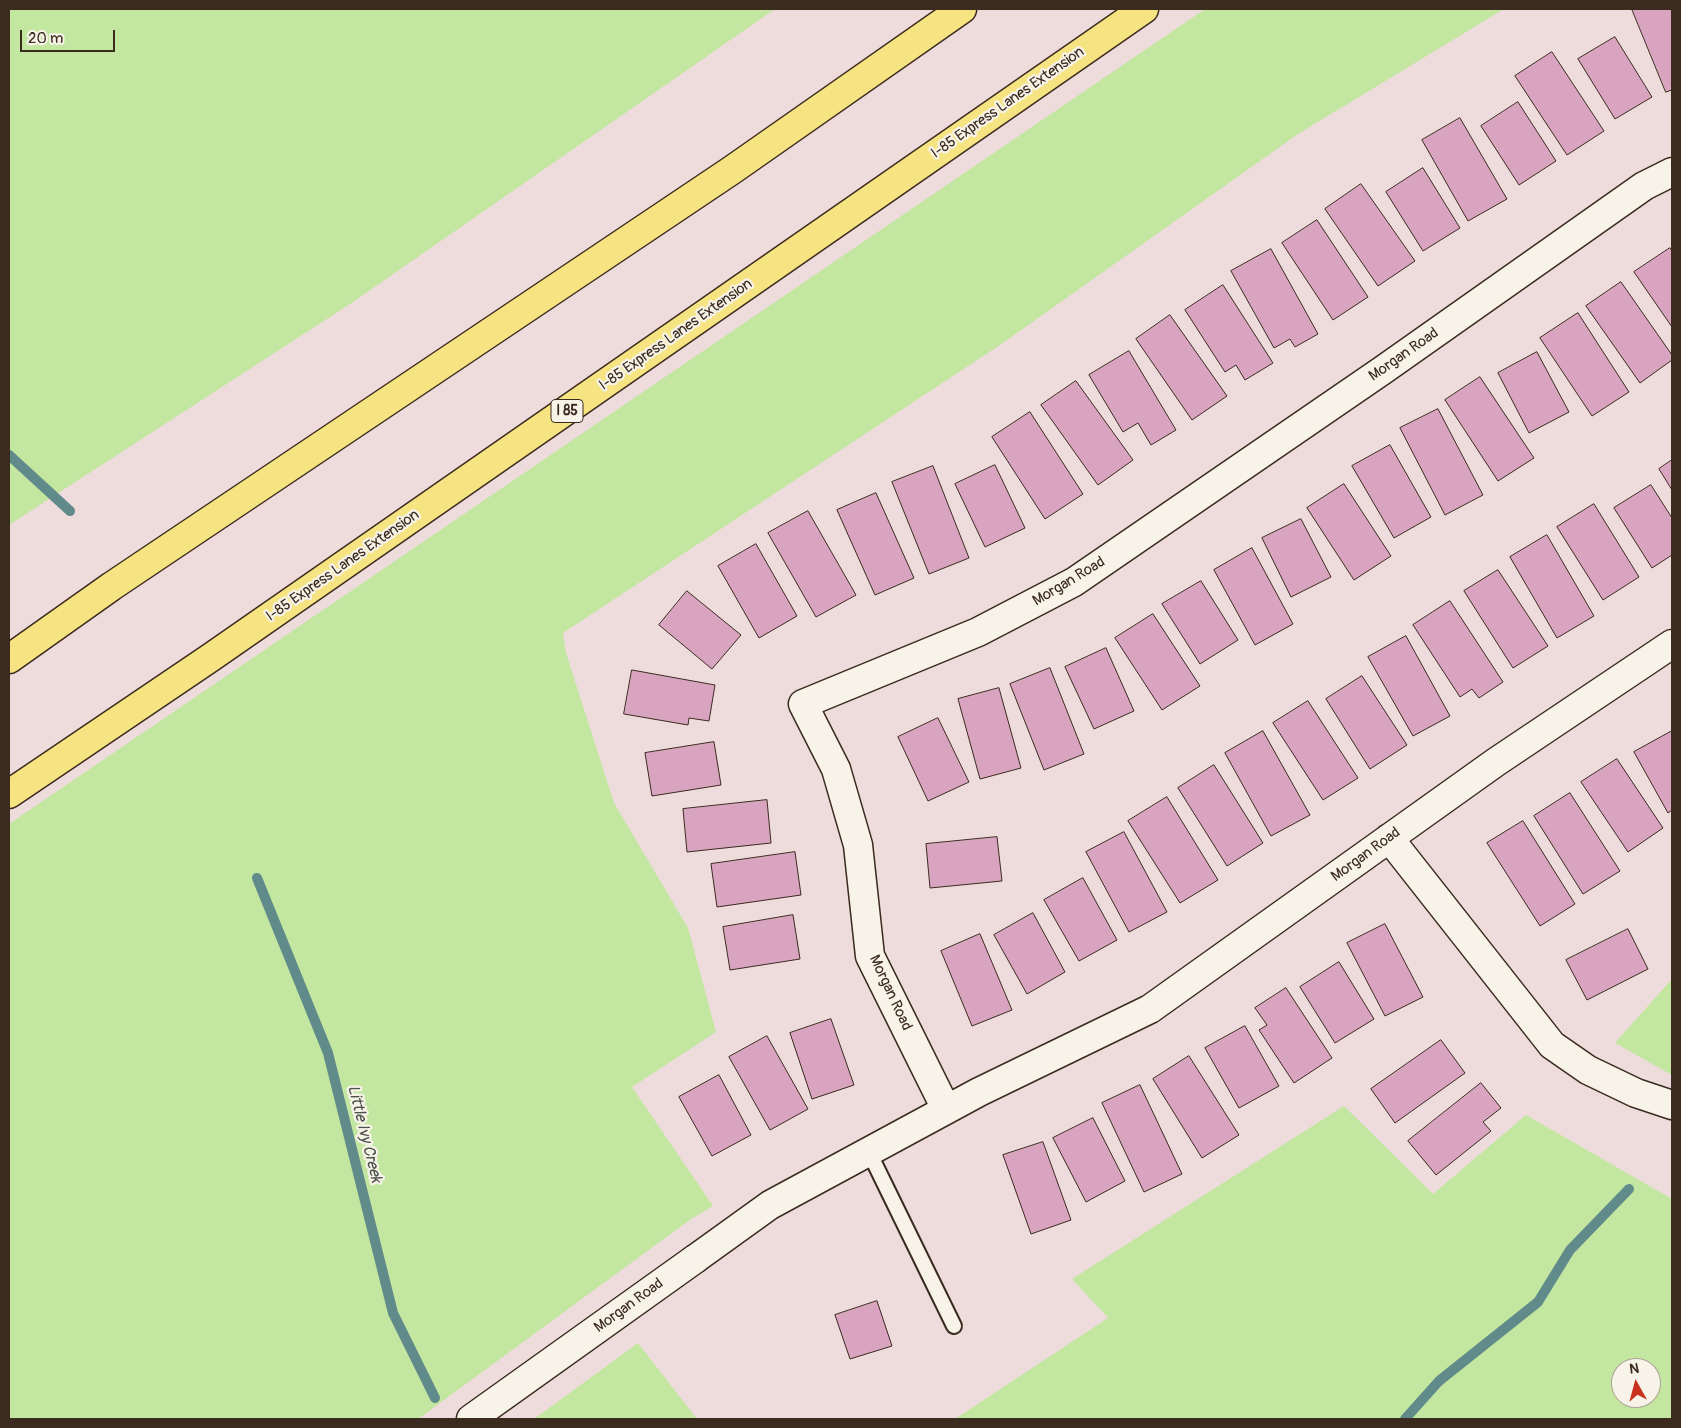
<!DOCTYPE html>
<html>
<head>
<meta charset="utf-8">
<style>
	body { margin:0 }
	#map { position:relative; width:1681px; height:1428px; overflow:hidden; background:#eedbdc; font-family:Pangolin,sans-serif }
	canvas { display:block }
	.frame { position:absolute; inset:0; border:10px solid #3b2a1e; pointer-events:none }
	.north { position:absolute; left:1611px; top:1358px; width:50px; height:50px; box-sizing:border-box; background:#f7f3e8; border:1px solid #aca397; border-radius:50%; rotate:353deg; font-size:14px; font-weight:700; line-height:20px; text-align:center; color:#3b2a1e }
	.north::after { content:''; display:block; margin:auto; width:18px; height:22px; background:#c8321e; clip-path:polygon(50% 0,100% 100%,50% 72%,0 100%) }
	.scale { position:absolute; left:20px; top:30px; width:95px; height:22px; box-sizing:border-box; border:2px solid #3b2a1e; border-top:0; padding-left:6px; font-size:15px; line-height:18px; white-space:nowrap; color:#3b2a1e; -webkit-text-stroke:4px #f7f3e8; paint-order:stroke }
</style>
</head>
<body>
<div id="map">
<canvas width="1681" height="1428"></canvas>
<div class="frame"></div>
<div class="north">N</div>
<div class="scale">20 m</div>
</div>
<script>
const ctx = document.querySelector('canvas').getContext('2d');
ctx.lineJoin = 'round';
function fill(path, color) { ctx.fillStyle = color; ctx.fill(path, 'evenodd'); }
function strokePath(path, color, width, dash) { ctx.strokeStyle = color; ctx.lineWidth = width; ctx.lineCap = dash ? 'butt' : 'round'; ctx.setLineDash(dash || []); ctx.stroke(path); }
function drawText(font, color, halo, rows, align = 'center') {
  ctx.font = font + ' Pangolin,sans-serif'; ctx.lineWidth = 4.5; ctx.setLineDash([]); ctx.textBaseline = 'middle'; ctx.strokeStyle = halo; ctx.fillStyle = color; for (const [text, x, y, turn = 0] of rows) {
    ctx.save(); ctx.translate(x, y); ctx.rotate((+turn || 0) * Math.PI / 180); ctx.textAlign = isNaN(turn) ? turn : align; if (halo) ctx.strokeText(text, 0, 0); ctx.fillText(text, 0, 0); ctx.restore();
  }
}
const green = new Path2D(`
	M9 9H775L350 304 9 525Z
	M1205 9H1504L1298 134 1000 345 563 633 566 653 614 803 688 928 716 1032 632 1087 713 1206 691 1219 418 1419H9V824Z
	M1672 979V1075L1615 1043Z
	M1344 1106 1433 1194 1526 1115 1672 1199V1419H955L1108 1318 1072 1279ZM1621 1368H1651V1398H1621Z
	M638 1343 697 1419H534Z`);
const stream = new Path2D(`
	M9 455 70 511
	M257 878 328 1053 393 1313 435 1398
	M1405 1419 1439 1381 1538 1302 1570 1250 1629 1189`);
const building = new Path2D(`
	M1632 9H1672V90L1666 92Z
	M1615 37 1652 97 1615 119 1578 59Z
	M1552 52 1604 131 1567 155 1515 76Z
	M1518 102 1556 161 1519 185 1481 126Z
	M1460 118 1507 199 1468 221 1422 140Z
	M1423 168 1460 228 1423 251 1386 192Z
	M1361 184 1415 261 1378 286 1325 209Z
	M1317 220 1368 297 1333 320 1282 243Z
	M1670 248 1672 251V327L1634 272Z
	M1271 249 1318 334 1295 347 1290 339 1274 348 1231 271Z
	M1621 282 1672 355V360L1640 383 1586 306Z
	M1223 285 1273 363 1245 380 1236 365 1225 372 1185 310Z
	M1578 313 1629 392 1592 416 1540 338Z
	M1170 315 1227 396 1192 420 1136 339Z
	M1129 351 1176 430 1151 445 1138 423 1123 432 1089 375Z
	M1537 352 1569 412 1529 433 1498 373Z
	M1480 377 1534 458 1498 481 1445 400Z
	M1076 381 1133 460 1098 485 1041 405Z
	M1438 409 1483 495 1445 515 1400 428Z
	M1030 412 1083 494 1045 519 992 437Z
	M1390 445 1431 517 1394 538 1352 466Z
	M1672 460V490L1659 469Z
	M995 465 1025 528 985 547 955 484Z
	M933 466 969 558 929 574 892 482Z
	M1344 484 1391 556 1354 580 1307 508Z
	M1651 485 1672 518V555L1652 568 1614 508Z
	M876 493 914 578 875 595 837 510Z
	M1594 504 1639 577 1603 600 1557 527Z
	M808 511 856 595 816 617 768 533Z
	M1301 519 1331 577 1291 597 1262 538Z
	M1547 535 1594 616 1557 638 1510 557Z
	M756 544 797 616 759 638 718 566Z
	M1252 548 1293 624 1255 645 1214 570Z
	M1498 570 1548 646 1513 668 1464 591Z
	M1201 581 1238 640 1200 664 1162 604Z
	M687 591 741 635 712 669 659 625Z
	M1450 601 1503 682 1479 698 1472 689 1460 697 1413 625Z
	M1153 614 1200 686 1162 710 1115 638Z
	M1406 636 1450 716 1413 736 1368 657Z
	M1106 648 1134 711 1094 729 1065 667Z
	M1050 668 1084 754 1044 770 1010 684Z
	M632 670 715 685 709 721 689 718 688 725 624 714Z
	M1362 676 1407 745 1370 769 1326 699Z
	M999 688 1021 768 980 779 958 699Z
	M1308 701 1358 778 1323 800 1273 723Z
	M938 718 969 782 928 801 898 737Z
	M1263 731 1310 815 1271 836 1225 753Z
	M1672 731V810L1668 813 1634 752Z
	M714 742 721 785 652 796 645 753Z
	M1617 759 1663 828 1628 852 1581 782Z
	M1214 765 1263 843 1227 866 1178 788Z
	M1570 793 1620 871 1583 894 1534 816Z
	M1167 797 1218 880 1180 903 1128 821Z
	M767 800 771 843 687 852 683 809Z
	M1523 821 1575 904 1540 926 1487 843Z
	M1124 832 1167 912 1129 932 1086 852Z
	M997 837 1002 881 930 888 926 844Z
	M795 852 801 895 717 907 711 864Z
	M1083 878 1117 940 1079 961 1044 900Z
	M1033 913 1065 972 1027 994 994 935Z
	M793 915 800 959 730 970 723 927Z
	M1385 924 1423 997 1385 1016 1347 943Z
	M1628 929 1648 969 1587 1000 1566 960Z
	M980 934 1012 1010 972 1026 941 951Z
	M1339 962 1374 1019 1335 1043 1300 987Z
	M1286 988 1332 1058 1294 1083 1259 1030 1267 1025 1255 1008Z
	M831 1019 854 1085 812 1099 790 1033Z
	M1245 1026 1279 1086 1239 1108 1205 1048Z
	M767 1036 808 1109 770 1130 729 1057Z
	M1441 1040 1465 1073 1395 1123 1371 1089Z
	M1189 1056 1239 1135 1202 1158 1153 1079Z
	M719 1075 751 1135 712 1156 679 1097Z
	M1481 1083 1501 1108 1483 1122 1491 1131 1436 1175 1408 1141Z
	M1140 1085 1182 1174 1144 1192 1102 1103Z
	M1093 1118 1125 1181 1086 1202 1053 1138Z
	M1043 1142 1071 1220 1031 1234 1003 1155Z
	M877 1301 892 1346 850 1359 835 1315Z`);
const lane = new Path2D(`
	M869 1152 954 1326`);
const street = new Path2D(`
	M1389 838 1552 1045 1588 1070 1636 1093 1672 1105
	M946 1109 870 956 858 845 836 769 803 704 978 632 1074 582 1383 370 1644 186 1672 172
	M695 1259 770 1205 979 1092 1150 1009 1496 762 1672 644`);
const secondary = new Path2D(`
	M471 1419 695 1259`);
const highway = new Path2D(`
	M9 659 112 586 732 170 962 9
	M9 794 210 658 1144 9`);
const shields = [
	[567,411,32]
];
const shieldNames = [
	["I 85",567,411]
];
const streetNames = [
	["I-85 Express Lanes Extension",1008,103,-35],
	["I-85 Express Lanes Extension",676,335,-35],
	["Morgan Road",1404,355,-35],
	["I-85 Express Lanes Extension",343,566,-35],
	["Morgan Road",1069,582,-31],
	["Morgan Road",1366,855,-36],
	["Morgan Road",890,993,65],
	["Morgan Road",629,1306,-36]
];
const waterNames = [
	["Little Ivy Creek",364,1134,76]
];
fill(green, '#c3e7a0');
strokePath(stream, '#618b8a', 10);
fill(building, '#d8a4bf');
strokePath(building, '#3b2a1e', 1);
strokePath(lane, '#3b2a1e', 18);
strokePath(street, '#3b2a1e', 31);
strokePath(secondary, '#3b2a1e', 31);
strokePath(highway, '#3b2a1e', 31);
strokePath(lane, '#f7f3e8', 14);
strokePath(street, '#f7f3e8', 28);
strokePath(secondary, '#f7f3e8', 28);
strokePath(highway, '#f6e381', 28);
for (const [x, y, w] of shields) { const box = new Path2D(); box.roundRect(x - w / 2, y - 11.5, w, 23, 4); ctx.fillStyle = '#f7f3e8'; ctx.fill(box); strokePath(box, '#3b2a1e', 1); }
drawText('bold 14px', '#3b2a1e', null, shieldNames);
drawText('15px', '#3b2a1e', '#f7f3e8', streetNames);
drawText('italic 16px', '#4b524b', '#f7f3e8', waterNames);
</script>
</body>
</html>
